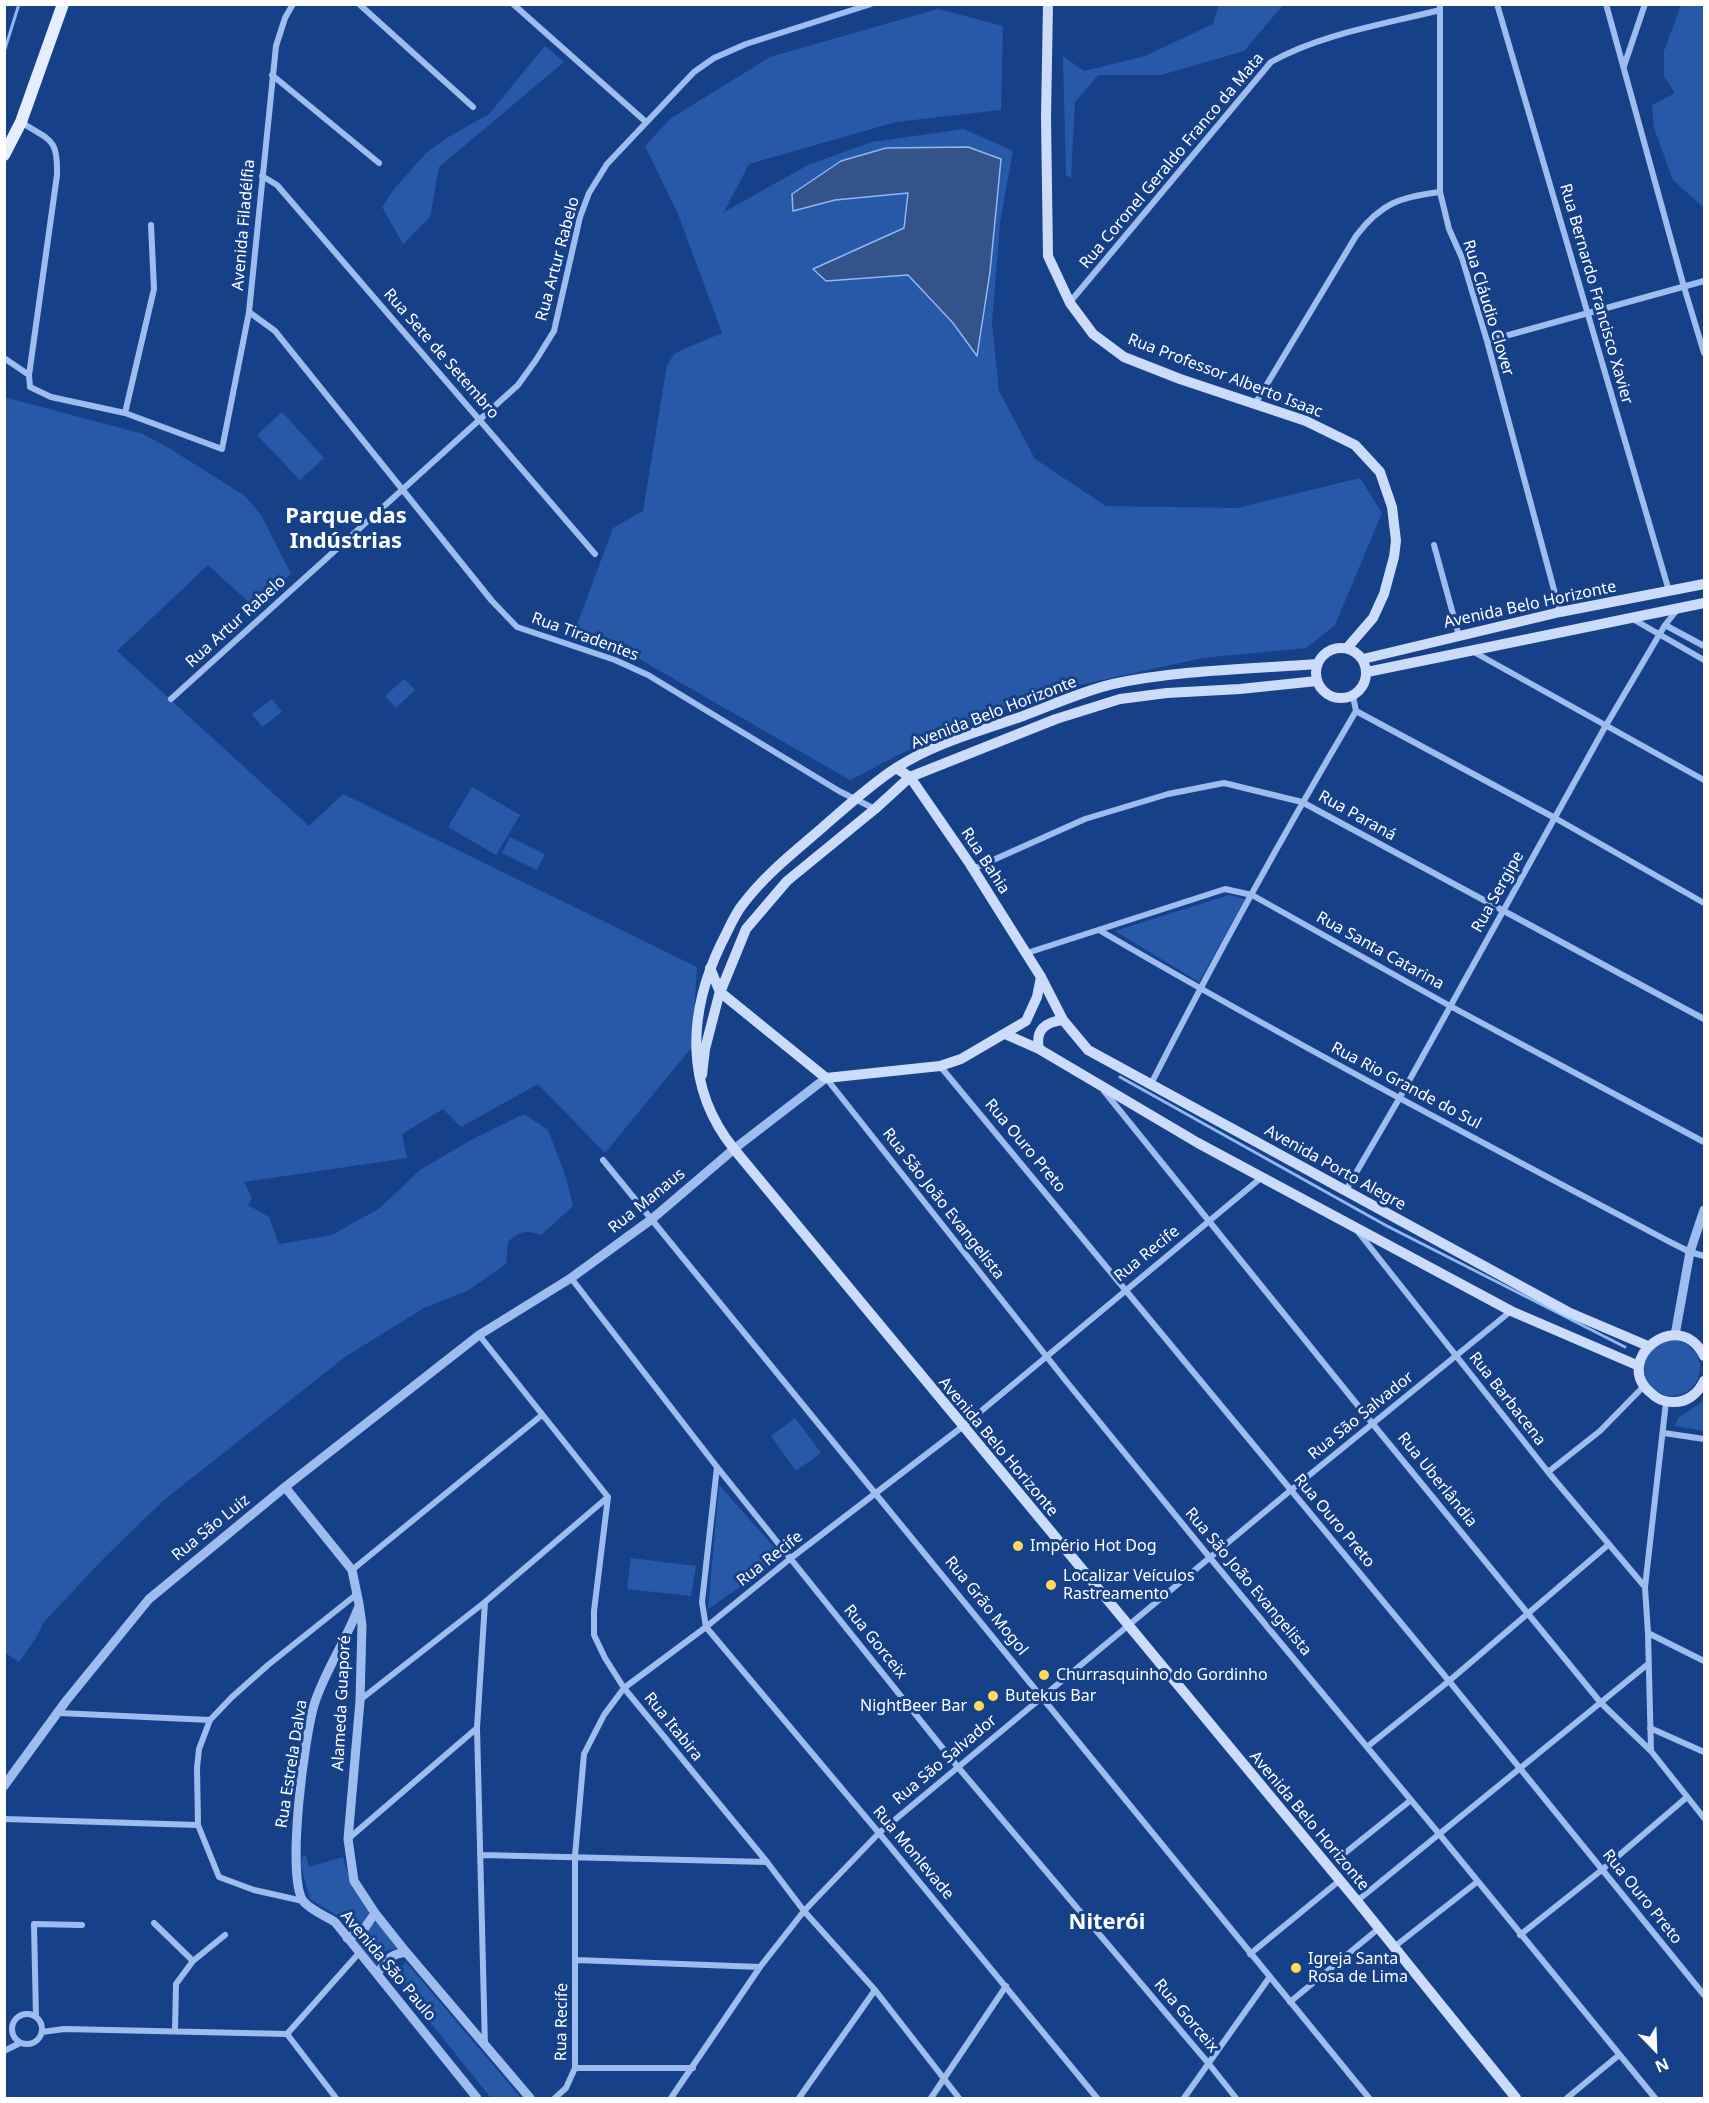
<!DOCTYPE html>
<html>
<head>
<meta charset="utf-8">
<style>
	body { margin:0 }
	#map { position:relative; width:1709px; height:2103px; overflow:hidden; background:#164189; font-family:"Noto Sans",sans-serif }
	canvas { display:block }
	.frame { position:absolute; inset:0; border:6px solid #fff; pointer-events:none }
	.north { position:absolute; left:1625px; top:2019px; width:60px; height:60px; -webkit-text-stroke:4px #164189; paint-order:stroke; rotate:157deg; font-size:16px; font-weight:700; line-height:24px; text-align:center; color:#fff }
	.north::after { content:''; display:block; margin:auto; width:21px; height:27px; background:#fff; clip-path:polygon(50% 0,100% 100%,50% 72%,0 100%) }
</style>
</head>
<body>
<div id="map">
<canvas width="1709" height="2103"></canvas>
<div class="frame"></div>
<div class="north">N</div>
</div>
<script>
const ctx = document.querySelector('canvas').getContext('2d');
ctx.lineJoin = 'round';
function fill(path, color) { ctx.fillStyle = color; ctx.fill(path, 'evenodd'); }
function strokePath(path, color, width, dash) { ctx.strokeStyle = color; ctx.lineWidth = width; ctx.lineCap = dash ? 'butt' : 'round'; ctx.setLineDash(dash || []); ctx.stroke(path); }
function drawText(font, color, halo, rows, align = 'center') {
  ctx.font = font + ' "Noto Sans",sans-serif'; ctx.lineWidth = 6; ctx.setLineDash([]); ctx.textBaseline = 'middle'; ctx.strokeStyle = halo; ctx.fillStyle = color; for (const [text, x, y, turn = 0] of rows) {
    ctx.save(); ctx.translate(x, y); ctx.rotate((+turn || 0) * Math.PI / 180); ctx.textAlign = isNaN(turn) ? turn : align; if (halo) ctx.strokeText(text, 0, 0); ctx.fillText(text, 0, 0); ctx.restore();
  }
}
const green = new Path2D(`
	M1219 4 1283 5 1244 51 1161 75H1098L1075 102 1071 178 1066 175 1063 56 1084 71 1145 56 1213 24Z
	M1681 5H1704V208L1673 180 1654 128 1652 105 1675 93 1664 76V51Z
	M938 9 1003 26 1001 110 896 122 749 164 724 212 808 165 872 142 964 129 1013 151 1000 222 992 324 999 391 1035 459 1106 506 1237 508 1360 478 1382 513 1335 625 1306 648 1202 658 1066 688 945 731 850 780 608 641 574 633 613 528 643 511 667 365 675 353 722 333 678 214 645 146 670 119 770 57Z
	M545 46 564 62 439 167 430 217 403 244 382 207 395 188 426 153 450 136 489 114Z
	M4 397 143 434 172 450 245 496 261 515 291 574 253 606 208 565 117 651 309 826 343 794 697 967 692 1047 605 1153 538 1084 461 1127 443 1109 402 1134 407 1158 244 1182 252 1198 248 1205 269 1217 279 1244 332 1235 380 1208 420 1170 469 1141 524 1114 548 1130 566 1177 573 1206 541 1235C526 1230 519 1231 508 1242L506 1264 467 1291 424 1308 345 1357 164 1500 103 1559 44 1622 34 1641 19 1662 4 1652Z
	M282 412 324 458 300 480 257 435Z
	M404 679 415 690 396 708 385 696Z
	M272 699 282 712 262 727 252 714Z
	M472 787 520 815 496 855 448 827Z
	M510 837 545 854 537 870 502 853Z
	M1229 895 1245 899 1199 982 1115 931Z
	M1644 1368a28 28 0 1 1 56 0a28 28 0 1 1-56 0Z
	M1703 1401 1704 1402V1431L1675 1426 1678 1418Z
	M795 1418 821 1453 796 1471 771 1436Z
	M719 1485 783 1557 708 1609Z
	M631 1558 696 1566 691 1596 627 1589Z
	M306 1855 309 1867 343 1857C348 1878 358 1893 370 1910L363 1925 354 1929 348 1927 344 1920 310 1899 301 1866 302 1857Z
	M377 1920 400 1948 385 1951 376 1967 356 1941Z
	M406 1962 521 2098H491L393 1976Z`);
const water = new Path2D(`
	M968 147 1001 159 990 272 977 356 953 323 908 275 826 281 813 269 904 228 908 193 835 200 793 211 792 194 841 161 886 148Z`);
const stream = new Path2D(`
	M4 52 19 4
	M1120 1077 1387 1226 1625 1347`);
const minor = new Path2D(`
	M359 4 473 107
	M513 4 646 122
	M1440 4V192L1449 229 1462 258 1487 341 1560 612
	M1497 4 1669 591
	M1606 4 1684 287 1704 353
	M1624 66 1645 4
	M272 75 379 163
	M21 122C50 141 58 137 57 175L29 375 30 387 51 397 125 413 222 449 249 312 276 46 285 18 293 4
	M262 176 277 185 595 554
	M1070 302 1271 62C1320 34 1385 24 1440 10
	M249 312 275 331 492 601 517 627 615 660 648 675 839 791 875 809
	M1487 341 1704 281
	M4 358 29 375
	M1255 404 1356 236C1381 203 1400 197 1440 192
	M125 413 154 289 151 225
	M1434 545 1459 636
	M1631 618 1704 660
	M1665 625 1704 646
	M1472 651 1704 780
	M171 699 518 385 536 360 554 331 580 217 589 193 607 164 694 72 714 58 746 44 871 4
	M1356 711 1555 818 1704 903
	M973 869 1085 819 1168 794 1224 783 1302 802 1704 1019
	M1099 930C1287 1040 1479 1141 1672 1243L1690 1252 1704 1256
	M1027 953 1225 889 1252 895 1450 1006 1704 1142
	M940 1066 1449 1681 1704 1995
	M826 1078 1066 1381 1211 1559 1440 1835 1655 2098
	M1151 1084C1215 958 1284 833 1356 711L1353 696
	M1104 1091 1372 1423 1601 1703 1651 1751
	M603 1160 1369 2098
	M1346 1190 1399 1099 1605 727 1665 625 1677 610
	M1359 1233 1548 1472 1645 1587
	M571 1278 717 1467 957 1766 1209 2064 1236 2098
	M479 1335 608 1497 594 1611V1635L605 1658 624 1688 767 1862 804 1911 875 1990 959 2098
	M1666 1402 1645 1587 1648 1633 1651 1751 1704 1818
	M1664 1433 1704 1439
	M1548 1472 1600 1431 1644 1386
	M352 1570 542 1415
	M485 1602 477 1728 485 2046
	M706 1627 879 1833 1097 2098
	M706 1627 702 1602 717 1467
	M1648 1633 1704 1661
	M360 1700 485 1602 608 1497
	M59 1713 210 1720
	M1650 1728 1704 1752
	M1367 1747 1449 1681 1608 1545
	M4 1819 198 1825
	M348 1839 477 1728
	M1345 1853 1411 1800
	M482 1855 767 1862
	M303 1901 254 1890 219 1877 198 1825 197 1768 199 1749 210 1720 232 1697 268 1665 357 1594
	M1357 1901 1648 1664
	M154 1923 193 1961
	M1520 1935 1603 1869 1687 1797
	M1394 1947 1477 1882
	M1250 1954 1339 1881
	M576 1960 760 1967
	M1290 2002 1378 1929
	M12 2029a15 15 0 1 1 30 0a15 15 0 1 1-30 0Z
	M36 2017 34 1924 82 1925
	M175 2031 176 1984 193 1961 225 1935
	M42 2032 64 2029 287 2034 359 1953
	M287 2034 336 2098
	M4 2051 20 2043
	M575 2068H693
	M555 2098 566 2088 575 2068V1856L584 1754 604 1715 624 1688 706 1627 791 1558 962 1427 1262 1177
	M671 2098 760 1967 804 1911 879 1833 1291 1490 1511 1311
	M799 2098 875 1990
	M931 2098 1006 1986
	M1184 2098 1269 1978
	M1567 2098 1619 2055`);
const tertiary = new Path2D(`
	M1675 1335 1690 1252 1704 1210
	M285 1487 352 1570 359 1604 362 1625 360 1701 348 1839 354 1881 375 1913 406 1952 530 2098
	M359 1606C347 1639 326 1669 315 1702 305 1731 285 1880 304 1902 311 1910 325 1916 335 1922L477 2098
	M4 1786 66 1701 149 1599 285 1487 479 1335 571 1278 652 1219 734 1149 826 1078
	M347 1938 362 1932 375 1913
	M377 1973C390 1960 385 1956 406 1952`);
const secondary = new Path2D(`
	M1048 4 1046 117 1048 256 1070 303 1093 334 1124 357 1180 379 1306 421 1355 445 1380 472 1392 507 1396 541 1394 557 1384 594 1373 618 1347 648
	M1316 673a25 25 0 1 1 50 0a25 25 0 1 1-50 0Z
	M1363 659 1560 612 1704 584
	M1317 664C1251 669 1178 670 1113 684 1083 691 1052 705 1023 716 980 731 934 743 896 768 870 785 846 807 822 828 794 852 765 875 743 904 734 915 728 931 721 944 688 1013 684 1087 734 1149L1357 1901 1516 2098
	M1367 672 1704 603
	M896 768 910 777 970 864 1041 977 1063 1020 1088 1050 1568 1312 1648 1346
	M710 968 720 992 826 1078 940 1066 961 1059 1026 1021 1037 997 1041 977
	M1005 1034 1039 1049 1198 1143 1511 1311 1639 1366
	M1039 1049C1035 1030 1045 1022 1063 1020
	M702 1075 705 1049 719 995 746 929 787 881 875 809 910 777 1056 719 1120 699 1167 693 1240 689 1317 681
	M1704 1356C1679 1305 1611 1360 1651 1393 1657 1399 1663 1402 1672 1402 1686 1403 1698 1394 1704 1381`);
const primary = new Path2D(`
	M4 155 21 122 63 4`);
const markers = [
	[1018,1546,6,"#ffda5b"],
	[1051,1585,6,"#ffda5b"],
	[1044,1675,6,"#ffda5b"],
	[993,1696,6,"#ffda5b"],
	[979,1706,6,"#ffda5b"],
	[1296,1968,6,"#ffda5b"]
];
const streetNames = [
	["Rua Coronel Geraldo Franco da Mata",1172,161,-50],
	["Avenida Filadélfia",244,225,-85],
	["Rua Artur Rabelo",558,259,-75],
	["Rua Bernardo Francisco Xavier",1596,294,74],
	["Rua Cláudio Clover",1488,308,73],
	["Rua Sete de Setembro",441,354,49],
	["Rua Professor Alberto Isaac",1225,376,21],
	["Avenida Belo Horizonte",1530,605,-12],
	["Rua Artur Rabelo",236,622,-42],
	["Rua Tiradentes",585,637,20],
	["Avenida Belo Horizonte",994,713,-21],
	["Rua Paraná",1357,816,29],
	["Rua Bahia",985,861,57],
	["Rua Sergipe",1498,892,-61],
	["Rua Santa Catarina",1380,951,29],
	["Rua Rio Grande do Sul",1406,1086,28],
	["Rua Ouro Preto",1025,1146,50],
	["Avenida Porto Alegre",1335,1168,29],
	["Rua Manaus",647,1201,-39],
	["Rua São João Evangelista",943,1204,52],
	["Rua Recife",1147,1254,-39],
	["Rua Barbacena",1507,1399,52],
	["Rua São Salvador",1361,1416,-39],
	["Avenida Belo Horizonte",998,1447,50],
	["Rua Uberlândia",1437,1480,51],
	["Rua Ouro Preto",1334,1521,50],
	["Rua São Luiz",211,1528,-39],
	["Rua Recife",770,1559,-38],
	["Rua São João Evangelista",1248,1582,50],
	["Rua Grão Mogol",986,1606,51],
	["Rua Gorceix",875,1642,51],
	["Alameda Guaporé",342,1703,-87],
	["Rua Itabira",673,1727,51],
	["Rua São Salvador",945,1760,-40],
	["Rua Estrela Dalva",292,1764,-81],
	["Avenida Belo Horizonte",1309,1821,50],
	["Rua Monlevade",913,1853,50],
	["Rua Ouro Preto",1642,1897,51],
	["Avenida São Paulo",388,1966,50],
	["Rua Gorceix",1186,2016,50],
	["Rua Recife",562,2022,-89]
];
const poiNames = [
	["Império Hot Dog",1030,1546],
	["Localizar Veículos",1063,1576],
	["Rastreamento",1063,1594],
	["Churrasquinho do Gordinho",1056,1675],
	["Butekus Bar",1005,1696],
	["NightBeer Bar",967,1706,"right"],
	["Igreja Santa",1308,1959],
	["Rosa de Lima",1308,1977]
];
const districtNames = [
	["Parque das",346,517],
	["Indústrias",346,542],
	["Niterói",1107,1923]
];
fill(green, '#2859a8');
fill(water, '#335389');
strokePath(water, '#90b7f1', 1.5);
strokePath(stream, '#90b7f1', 3);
strokePath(minor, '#9ebdee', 6);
strokePath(tertiary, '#9ebdee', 9);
strokePath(secondary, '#cbdcfa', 10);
strokePath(primary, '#e5eeff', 12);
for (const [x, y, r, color] of markers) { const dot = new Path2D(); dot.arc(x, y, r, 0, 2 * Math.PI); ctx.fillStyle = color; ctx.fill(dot); strokePath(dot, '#164189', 2); }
drawText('16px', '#fff', '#164189', streetNames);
drawText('16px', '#fff', '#164189', poiNames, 'left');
drawText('bold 22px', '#fff', '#164189', districtNames);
</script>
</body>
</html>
